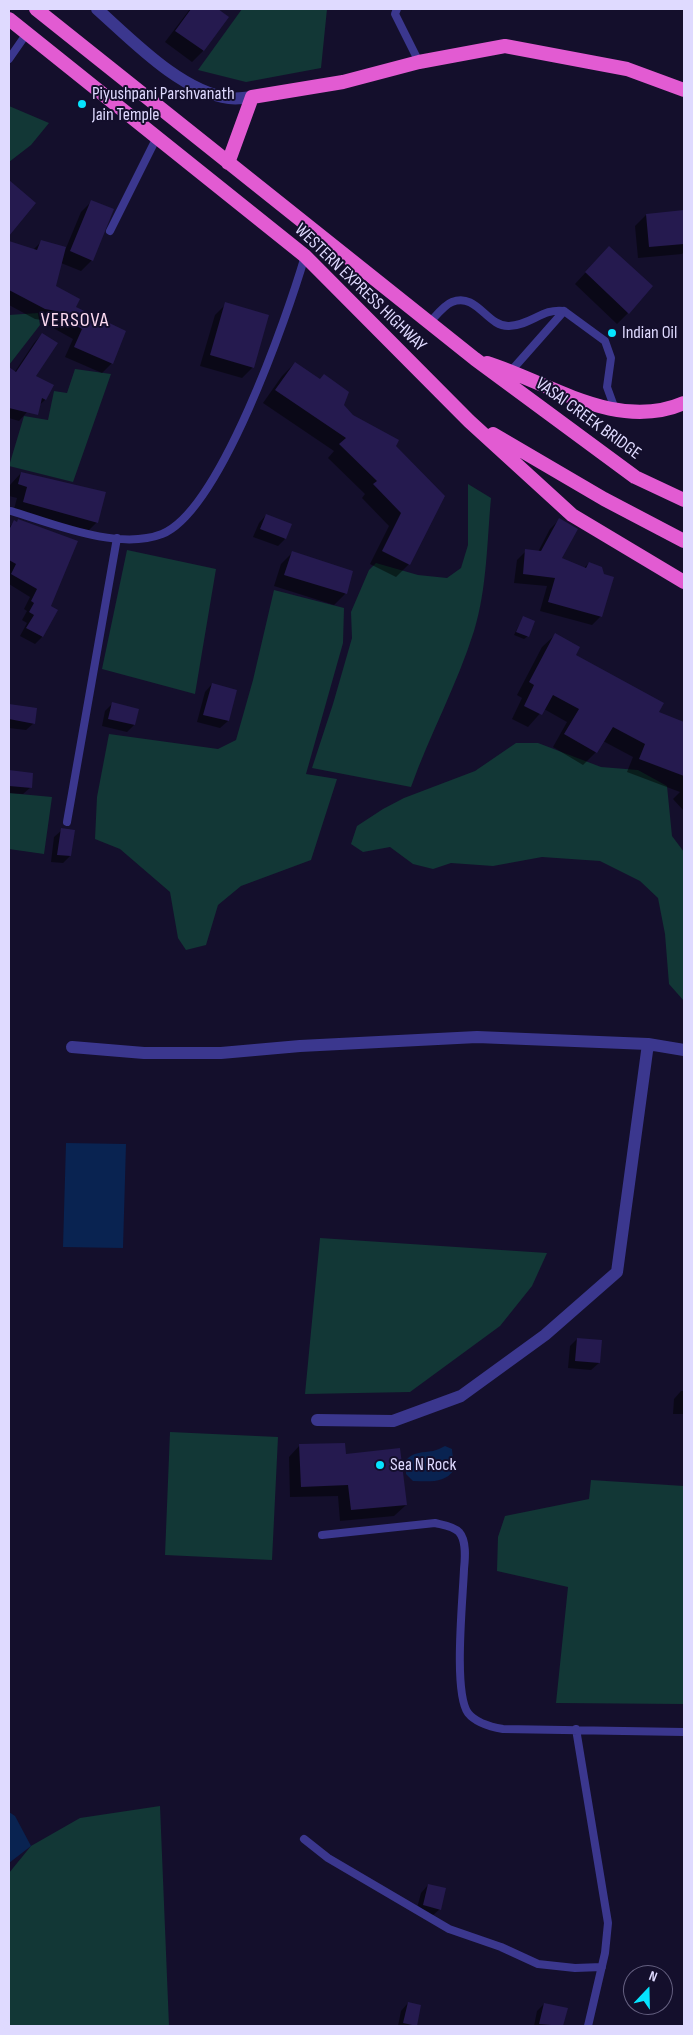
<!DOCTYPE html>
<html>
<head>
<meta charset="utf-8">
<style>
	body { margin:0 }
	#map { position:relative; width:693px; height:2035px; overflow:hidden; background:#140f2c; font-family:"Sofia Sans Condensed",sans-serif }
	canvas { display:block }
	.frame { position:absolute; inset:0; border:10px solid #dfdaff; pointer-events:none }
	.north { position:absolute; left:623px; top:1965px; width:50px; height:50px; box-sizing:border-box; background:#140f2c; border:1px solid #656080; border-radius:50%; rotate:21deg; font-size:14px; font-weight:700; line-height:20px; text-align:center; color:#dfdaff }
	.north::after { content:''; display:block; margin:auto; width:18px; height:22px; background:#06e4ff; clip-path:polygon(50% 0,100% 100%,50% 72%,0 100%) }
</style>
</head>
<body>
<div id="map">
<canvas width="693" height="2035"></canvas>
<div class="frame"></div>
<div class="north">N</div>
</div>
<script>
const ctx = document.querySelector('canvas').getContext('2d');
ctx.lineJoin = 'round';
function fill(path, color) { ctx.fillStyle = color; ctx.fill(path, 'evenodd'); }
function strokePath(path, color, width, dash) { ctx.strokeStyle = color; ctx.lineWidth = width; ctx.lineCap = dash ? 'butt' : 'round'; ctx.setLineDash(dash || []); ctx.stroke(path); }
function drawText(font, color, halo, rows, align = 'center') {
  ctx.font = font + ' "Sofia Sans Condensed",sans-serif'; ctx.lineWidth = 4; ctx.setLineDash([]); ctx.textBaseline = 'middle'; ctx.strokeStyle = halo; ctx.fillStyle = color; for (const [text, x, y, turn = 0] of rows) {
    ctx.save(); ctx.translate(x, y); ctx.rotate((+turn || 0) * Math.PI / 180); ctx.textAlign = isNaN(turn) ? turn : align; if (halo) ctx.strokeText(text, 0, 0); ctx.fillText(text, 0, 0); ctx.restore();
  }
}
const green = new Path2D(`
	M242 9H327L321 68 246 82 198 70Z
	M9 106 49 123 31 145 9 162Z
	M38 313 40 325 9 365V315Z
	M75 369 111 374 73 482 9 466 24 416 48 420 54 391 67 393Z
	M468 484 491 498C487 541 487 589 474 631 457 685 430 734 411 787L312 768 333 704 352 638 351 612 369 570 376 563 418 575 447 578 461 568 468 545Z
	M127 550 216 569 195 694 102 669Z
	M274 590 344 608 343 643 306 774 337 779 311 860 241 886 218 905 206 945 186 950 178 938 170 892 120 849 95 839 97 797 109 734 218 749 236 740 253 680Z
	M516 743H538L601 767 638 770 667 786 672 836 684 852V1001L669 984 665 934 658 898 640 881 600 861 542 857 493 866 451 863 433 869 413 864 390 847 363 852 351 844 357 826 383 809 404 798 475 771Z
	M9 793 52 797 44 854 9 849Z
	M320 1238 547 1253 532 1286 500 1326 410 1392 305 1394Z
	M170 1432 278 1437 272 1560 165 1555Z
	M591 1480 684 1486V1704L556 1703 568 1587 497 1571 498 1537 505 1516 589 1499Z
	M160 1806 169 2026H9V1873L31 1846 80 1818Z`);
const water = new Path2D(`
	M66 1143 126 1144 123 1248 63 1247Z
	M445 1446 452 1449 454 1470C444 1484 429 1481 413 1481L406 1474V1460C415 1451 422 1453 433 1451 437 1450 441 1448 445 1446Z
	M9 1812 15 1816 31 1846 9 1863Z`);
const shadow = new Path2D(`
	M190 9H216L227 17 203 51 192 62 165 42Z
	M92 201V260L81 271 61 263 54 287 74 308 112 363 102 373 65 357 73 339 46 324 48 321 35 319 9 305V242L33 250 41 242 66 248 81 212Z
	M684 211V252L682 254 638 258 635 226 646 215Z
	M598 259 628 313 617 324 575 284Z
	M226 304 253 367 242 378 200 366 215 315Z
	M42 334 35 376 52 386 45 400 36 408 27 412 19 421 9 418V368L14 373 34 343Z
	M295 363 352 416 394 446 409 564 396 577 370 564 389 526 362 498 365 494 328 458 334 451 263 403 282 376Z
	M21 473 97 522 86 533 13 513 17 498 9 496V490L10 485Z
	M266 515 285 539 278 546 253 537 259 523Z
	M559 520 561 558 584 568 589 563 601 616 592 625 540 611 547 586 514 583 517 560 526 551 538 552 550 529Z
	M14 522 50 607 56 610 42 637 35 644 20 636 27 623 22 620 27 611 24 609 30 597 9 584V527Z
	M292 553 351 572 345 594 334 605 274 586 281 564Z
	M523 617 528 636 524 639 514 635Z
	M555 635 574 656 657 713 684 724V811L673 799 680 792 627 772 633 757 603 741 596 752 583 765 553 747 567 722 544 709 528 727 512 719 522 698 517 695 542 647Z
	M212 684 228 721 220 728 197 722 205 692Z
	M113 703 138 710 134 725 127 732 102 726 105 711Z
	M9 705 36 710 34 723 26 730 9 728Z
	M9 772 32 774 31 787 23 794 9 793Z
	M62 830 70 856 63 863 51 862 54 837Z
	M577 1339 599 1363 591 1370 568 1368 570 1346Z
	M681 1391H684V1414H673L674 1399Z
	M300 1445 345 1456 406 1505 394 1516 340 1521 338 1496 290 1497 289 1457Z
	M428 1885 440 1909 432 1916 416 1912 421 1893Z
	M408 2003 416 2026H398L401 2011Z
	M544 2004 566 2009 562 2026H534L537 2011Z`);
const building = new Path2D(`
	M191 9H218L229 17 204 51 175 31Z
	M9 180 36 203 9 236Z
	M91 200 114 209 93 261 70 251Z
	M684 210V244L649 247 646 214Z
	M41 240 66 247 56 286 80 299 76 307 126 331 113 364 74 347 82 329 55 314 56 311 45 309 9 290V241L37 250Z
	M609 246 653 286 629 314 585 272Z
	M225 302 269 315 254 368 210 355Z
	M42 333 58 343 36 376 54 385 46 400 42 398 38 415 9 408V367L16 372Z
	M295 362 320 379 324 374 349 392 344 405 353 415 399 440 396 446 445 496 410 565 382 551 401 513 373 484 377 481 339 444 346 438 275 390Z
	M21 472 106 492 98 523 23 502 27 487 18 484Z
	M266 514 292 524 286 539 260 529Z
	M559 518 578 529 562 558 586 568 589 562 602 567 604 574 614 577 602 617 548 602 555 578 523 574 525 549 541 551Z
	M18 519 78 541 51 606 58 610 43 637 26 628 34 615 29 612 34 603 31 601 37 589 11 574 16 564 9 560V530L14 520 17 522Z
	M292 551 353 571 347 594 284 575Z
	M523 616 535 621 529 637 516 632Z
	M555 633 580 647 576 655 664 703 659 712 684 722V776L639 759 645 744 613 727 597 753 564 734 579 709 553 695 542 715 524 706 534 685 529 682Z
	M212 683 237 690 229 721 203 715Z
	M112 702 139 709 135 725 108 719Z
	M9 704 37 708 35 724 9 719Z
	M9 770 33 773 32 788 9 786Z
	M61 828 75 830 71 856 57 855Z
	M577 1338 602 1340 600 1363 575 1361Z
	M345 1443 346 1454 400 1448 407 1505 351 1510 348 1485 301 1487 299 1444Z
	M428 1884 446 1888 441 1910 423 1905Z
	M408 2002 421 2005 417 2026 403 2023Z
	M544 2003 568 2008 563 2026 539 2024Z`);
const service = new Path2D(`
	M397 9 395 14 419 62
	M9 59 27 33
	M110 231 157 137
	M429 323C435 317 444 305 452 302 477 292 487 327 509 326 532 325 542 308 564 311
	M511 371 564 311 605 341 611 358 607 387 615 409
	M11 511C54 524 118 551 162 534 220 511 287 317 305 256
	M67 822 117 538
	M322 1535 435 1523C443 1525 453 1526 459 1532 467 1541 465 1559 464 1569 463 1598 453 1692 468 1713 476 1723 491 1727 503 1729L684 1732
	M576 1729 608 1923 605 1953 588 2026
	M304 1839 328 1858 449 1929 501 1947 538 1964 575 1968 602 1967`);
const minor = new Path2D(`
	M72 1047 144 1053H221L300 1046 477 1037 648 1044 684 1050
	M317 1420 393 1421 461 1396 545 1335 617 1272 648 1044`);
const tertiary = new Path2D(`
	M97 9C132 40 181 92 229 98 236 99 245 98 252 97`);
const trunk = new Path2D(`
	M36 9 475 359 635 477 684 500
	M9 19 305 256 469 421 572 515 684 582
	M228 163 252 97 343 82 419 62 505 46 627 69 684 90
	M487 363C550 383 617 432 684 403
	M493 434 604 499 684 541`);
const markers = [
	[82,104,5,"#06e4ff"],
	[612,333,5,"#06e4ff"],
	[380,1465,5,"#06e4ff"]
];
const poiNames = [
	["Piyushpani Parshvanath",92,94],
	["Jain Temple",92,115],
	["Indian Oil",622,333],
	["Sea N Rock",390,1465]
];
const streetNames = [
	["WESTERN EXPRESS HIGHWAY",360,288,44],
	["VASAI CREEK BRIDGE",588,419,36]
];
const quarterNames = [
	["VERSOVA",75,321]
];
fill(green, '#123736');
fill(water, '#092351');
fill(shadow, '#0007');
fill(building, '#251a4f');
strokePath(service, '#3b378e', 8);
strokePath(minor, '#3b378e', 12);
strokePath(tertiary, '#3b378e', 12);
strokePath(trunk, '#e25bd2', 14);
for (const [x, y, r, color] of markers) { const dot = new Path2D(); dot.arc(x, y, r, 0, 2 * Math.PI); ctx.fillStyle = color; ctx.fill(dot); strokePath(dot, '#140f2c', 2); }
drawText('18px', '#dfdaff', '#140f2c', poiNames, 'left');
drawText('18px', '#dfdaff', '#140f2c', streetNames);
ctx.letterSpacing = '1px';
drawText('20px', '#ffdcf2', '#140f2c', quarterNames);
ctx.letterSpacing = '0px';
</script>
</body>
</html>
